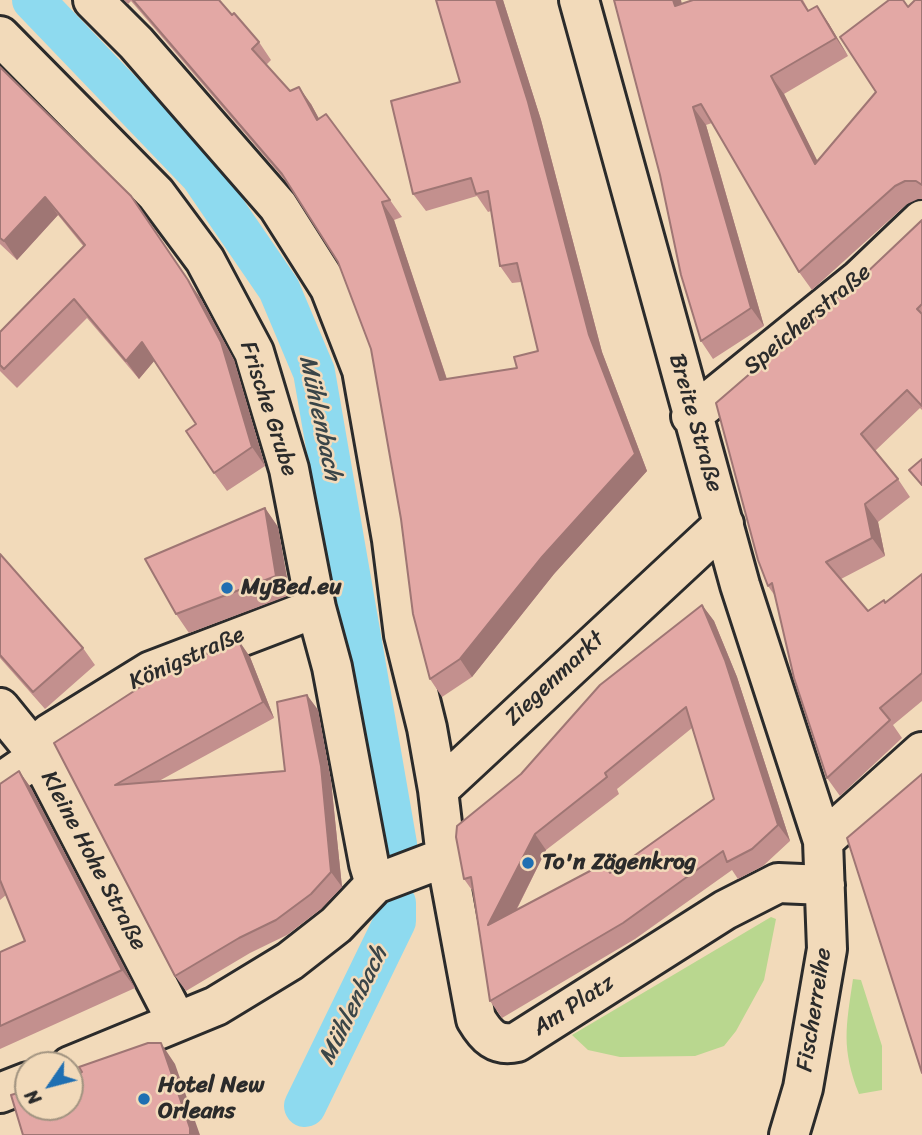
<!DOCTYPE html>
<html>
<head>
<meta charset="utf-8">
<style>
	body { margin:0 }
	#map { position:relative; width:922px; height:1135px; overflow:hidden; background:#f2daba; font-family:Sriracha,sans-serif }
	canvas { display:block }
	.north { position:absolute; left:14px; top:1051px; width:70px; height:70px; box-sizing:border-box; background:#f2daba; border:2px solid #a29481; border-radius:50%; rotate:235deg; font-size:19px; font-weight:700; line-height:28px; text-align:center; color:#2b2b2b }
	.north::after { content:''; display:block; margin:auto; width:24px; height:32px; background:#1f6fb2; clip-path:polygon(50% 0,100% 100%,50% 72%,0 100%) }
</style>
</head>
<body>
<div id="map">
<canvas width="922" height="1135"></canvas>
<div class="north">N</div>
</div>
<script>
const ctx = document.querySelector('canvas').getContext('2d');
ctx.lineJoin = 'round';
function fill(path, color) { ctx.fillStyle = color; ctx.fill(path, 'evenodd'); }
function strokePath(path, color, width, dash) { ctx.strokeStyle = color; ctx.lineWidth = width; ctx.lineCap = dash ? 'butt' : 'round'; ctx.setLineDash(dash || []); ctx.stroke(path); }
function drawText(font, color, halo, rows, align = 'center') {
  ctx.font = font + ' Sriracha,sans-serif'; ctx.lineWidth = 5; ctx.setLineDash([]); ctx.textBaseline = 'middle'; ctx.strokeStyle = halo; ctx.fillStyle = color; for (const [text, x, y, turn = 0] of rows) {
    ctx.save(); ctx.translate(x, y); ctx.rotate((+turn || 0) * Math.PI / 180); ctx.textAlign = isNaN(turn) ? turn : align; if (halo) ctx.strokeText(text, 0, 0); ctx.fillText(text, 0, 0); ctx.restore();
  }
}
const green = new Path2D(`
	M771 917 776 919 764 980 736 1031 724 1046 695 1056 620 1057 588 1050 572 1035Z
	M853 979 861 980 882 1046V1090L859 1094C841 1048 846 1027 853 979Z`);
const canal = new Path2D(`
	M33 0 201 175 279 289 314 372 396 844
	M305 1106 395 921V903`);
const minor = new Path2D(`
	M93 0 136 43 278 206 330 288 362 370 392 540 404 635 427 728 438 790
	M579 0 740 585 823 841 827 949 803 1088 789 1135
	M0 36 156 194 205 260 254 352 289 469 316 608 332 667 369 864 375 884
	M691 416 860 279 922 220
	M724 524 438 790 446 857 476 1019C486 1036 496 1047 517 1042L725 910 778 883 825 885
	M0 708 39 756 176 1020
	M0 783 39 756 49 734 151 671 316 608
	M823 841 922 752
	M70 1066 216 1006 290 961 336 925 375 884 446 857
	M0 1093 28 1082`);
const wall = new Path2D(`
	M124 0H219L232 15 259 42 271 60 266 65 290 91 311 104 319 119 390 200 402 217 394 220 447 379 517 368 538 351 521 282 512 283 500 266 491 211 488 212 477 196 426 211 413 194 460 82 436 0H503L541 120 602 352 647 471 554 574 472 677 442 697 430 679 371 349 338 262 290 186 131 1 128 4Z
	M693 0H803L809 11 817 6 829 24 848 56 784 94 817 161 876 92 908 7 922 0V199H918L907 204 812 290 799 272 712 123 706 125 764 326 713 359 701 341 660 175 682 4Z
	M0 67 201 299 234 360 265 466 227 491 214 473 196 424 154 361 139 379 87 318 17 388 0 371V332L84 247 58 215 17 260 0 244Z
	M922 220V410L920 408 875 451 898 479 910 497 878 522 885 556 841 579 868 611 884 600 885 602 922 574V701L893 725 902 738 840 796 827 778 775 596 768 586 862 277Z
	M265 508 278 527 290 595 189 633 176 614Z
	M0 554 83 648 95 665 45 709 0 658Z
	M702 605 714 621 737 677 790 841 763 866 738 879 732 870 635 939 502 1018 490 1001 474 893 464 879 521 774ZM692 728 714 799 611 872 605 863 516 911 546 850 619 794 617 789Z
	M239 641 250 657 274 718 159 781 285 771 307 695 318 710 331 781 342 887 321 909 287 935 250 953 186 991 175 976 54 743Z
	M19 771 31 788 135 988 0 1049V952L25 941 6 895 0 900V784Z`);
const shadedWall = new Path2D(`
	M496 0H503L541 120 602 352 647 471 554 574 472 677 460 659 589 335Z
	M673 0H681L687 24 675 6Z
	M817 6 829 24 848 56 836 38Z
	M771 76 784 94 828 182 815 164Z
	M299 87 311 104 329 137 317 120Z
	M693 107 706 125 764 326 751 308Z
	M131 196 201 299 234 360 265 466 252 447Z
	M45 197 58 215 17 260 4 241Z
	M382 202 394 220 453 398 440 380Z
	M142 342 155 360 139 379 126 361Z
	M865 504 878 522 885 556 872 538Z
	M265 508 278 527 290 595 276 576Z
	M702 605 714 621 737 677 790 841 778 825Z
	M239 641 250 657 274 718 263 702Z
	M307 695 318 710 331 781 342 887 331 872Z
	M19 771 31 788 135 988 122 970Z
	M535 834 546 850 500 942 488 925Z
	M161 1043 175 1064 200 1135H190Z`);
const building = new Path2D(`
	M133 0H219L232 15 234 13 259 42 252 49 290 91 299 87 317 120 326 114 390 200 382 202 440 380 517 368 514 357 538 351 517 263 500 266 488 191 476 194 471 178 413 194 391 101 460 82 436 0H496L528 102 589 335 635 454 542 557 460 659 430 679 413 614 401 519 371 349 338 262 282 174Z
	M614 0H673L675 6 693 0H801L808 11 817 6 836 38 771 76 815 164 876 92 840 37 889 0H903L908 7 915 0H922V185L916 181H905L895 186 799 272 701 104 693 107 751 308 701 341 681 275 660 175Z
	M0 67 131 196 188 280 221 342 252 447 214 473 186 431 196 424 142 342 126 361 74 299 4 369 0 365V332L85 245 45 197 4 241 0 238Z
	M922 220V304L917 309 922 314V406L907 390 861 434 898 479 865 504 872 538 826 562 868 611 884 600 885 603 922 574V673L880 708 890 720 827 778 794 678 772 583 768 586 758 560 716 403 862 277Z
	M922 459V485L909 470Z
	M265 508 276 576 176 614 145 559Z
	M0 554 83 648 33 692 0 655Z
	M702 605 725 660 778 825 752 849 727 862 723 851 623 923 490 1001 471 877 464 879 456 837 457 826 521 774 600 685ZM686 707 714 799 610 873 605 863 488 925 535 834 607 777 605 773Z
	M239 641 263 702 115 785 285 771 277 702 307 695 321 766 331 872 311 894 276 920 239 938 175 976 54 743 168 669Z
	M19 771 122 970 0 1026V952L25 941 0 880V784Z
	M922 774V1073L847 838Z
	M148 1043H161L190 1128V1135H23L11 1095 28 1090V1107H70V1076L82 1072 79 1067Z`);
const markers = [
	[227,588,7,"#1f6fb2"],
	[528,863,7,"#1f6fb2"],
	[144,1099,7,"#1f6fb2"]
];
const streetNames = [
	["Speicherstraße",808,320,-40],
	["Frische Grube",268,409,72],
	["Breite Straße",695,423,74],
	["Königstraße",187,659,-24],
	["Ziegenmarkt",555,679,-43],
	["Kleine Hohe Straße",93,861,62],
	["Am Platz",574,1006,-33],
	["Fischerreihe",815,1010,-81]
];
const poiNames = [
	["MyBed.eu",241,588],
	["To'n Zägenkrog",542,863],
	["Hotel New",158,1086],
	["Orleans",158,1112]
];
const waterNames = [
	["Mühlenbach",319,418,78],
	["Mühlenbach",354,1006,-64]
];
fill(green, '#b9d78f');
strokePath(canal, '#8edaef', 42);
strokePath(minor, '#2b2b2b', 44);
strokePath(minor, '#f2daba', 38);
fill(wall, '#c3908e');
fill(shadedWall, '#9f7674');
fill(building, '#e3a8a5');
strokePath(building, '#9f7674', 2);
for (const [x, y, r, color] of markers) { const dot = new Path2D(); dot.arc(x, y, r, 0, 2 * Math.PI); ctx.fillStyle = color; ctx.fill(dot); strokePath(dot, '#f2daba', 2.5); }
drawText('23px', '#2b2b2b', '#f2daba', streetNames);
drawText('bold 23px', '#2b2b2b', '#f2daba', poiNames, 'left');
drawText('italic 24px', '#3a4548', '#f2daba', waterNames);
</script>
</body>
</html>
